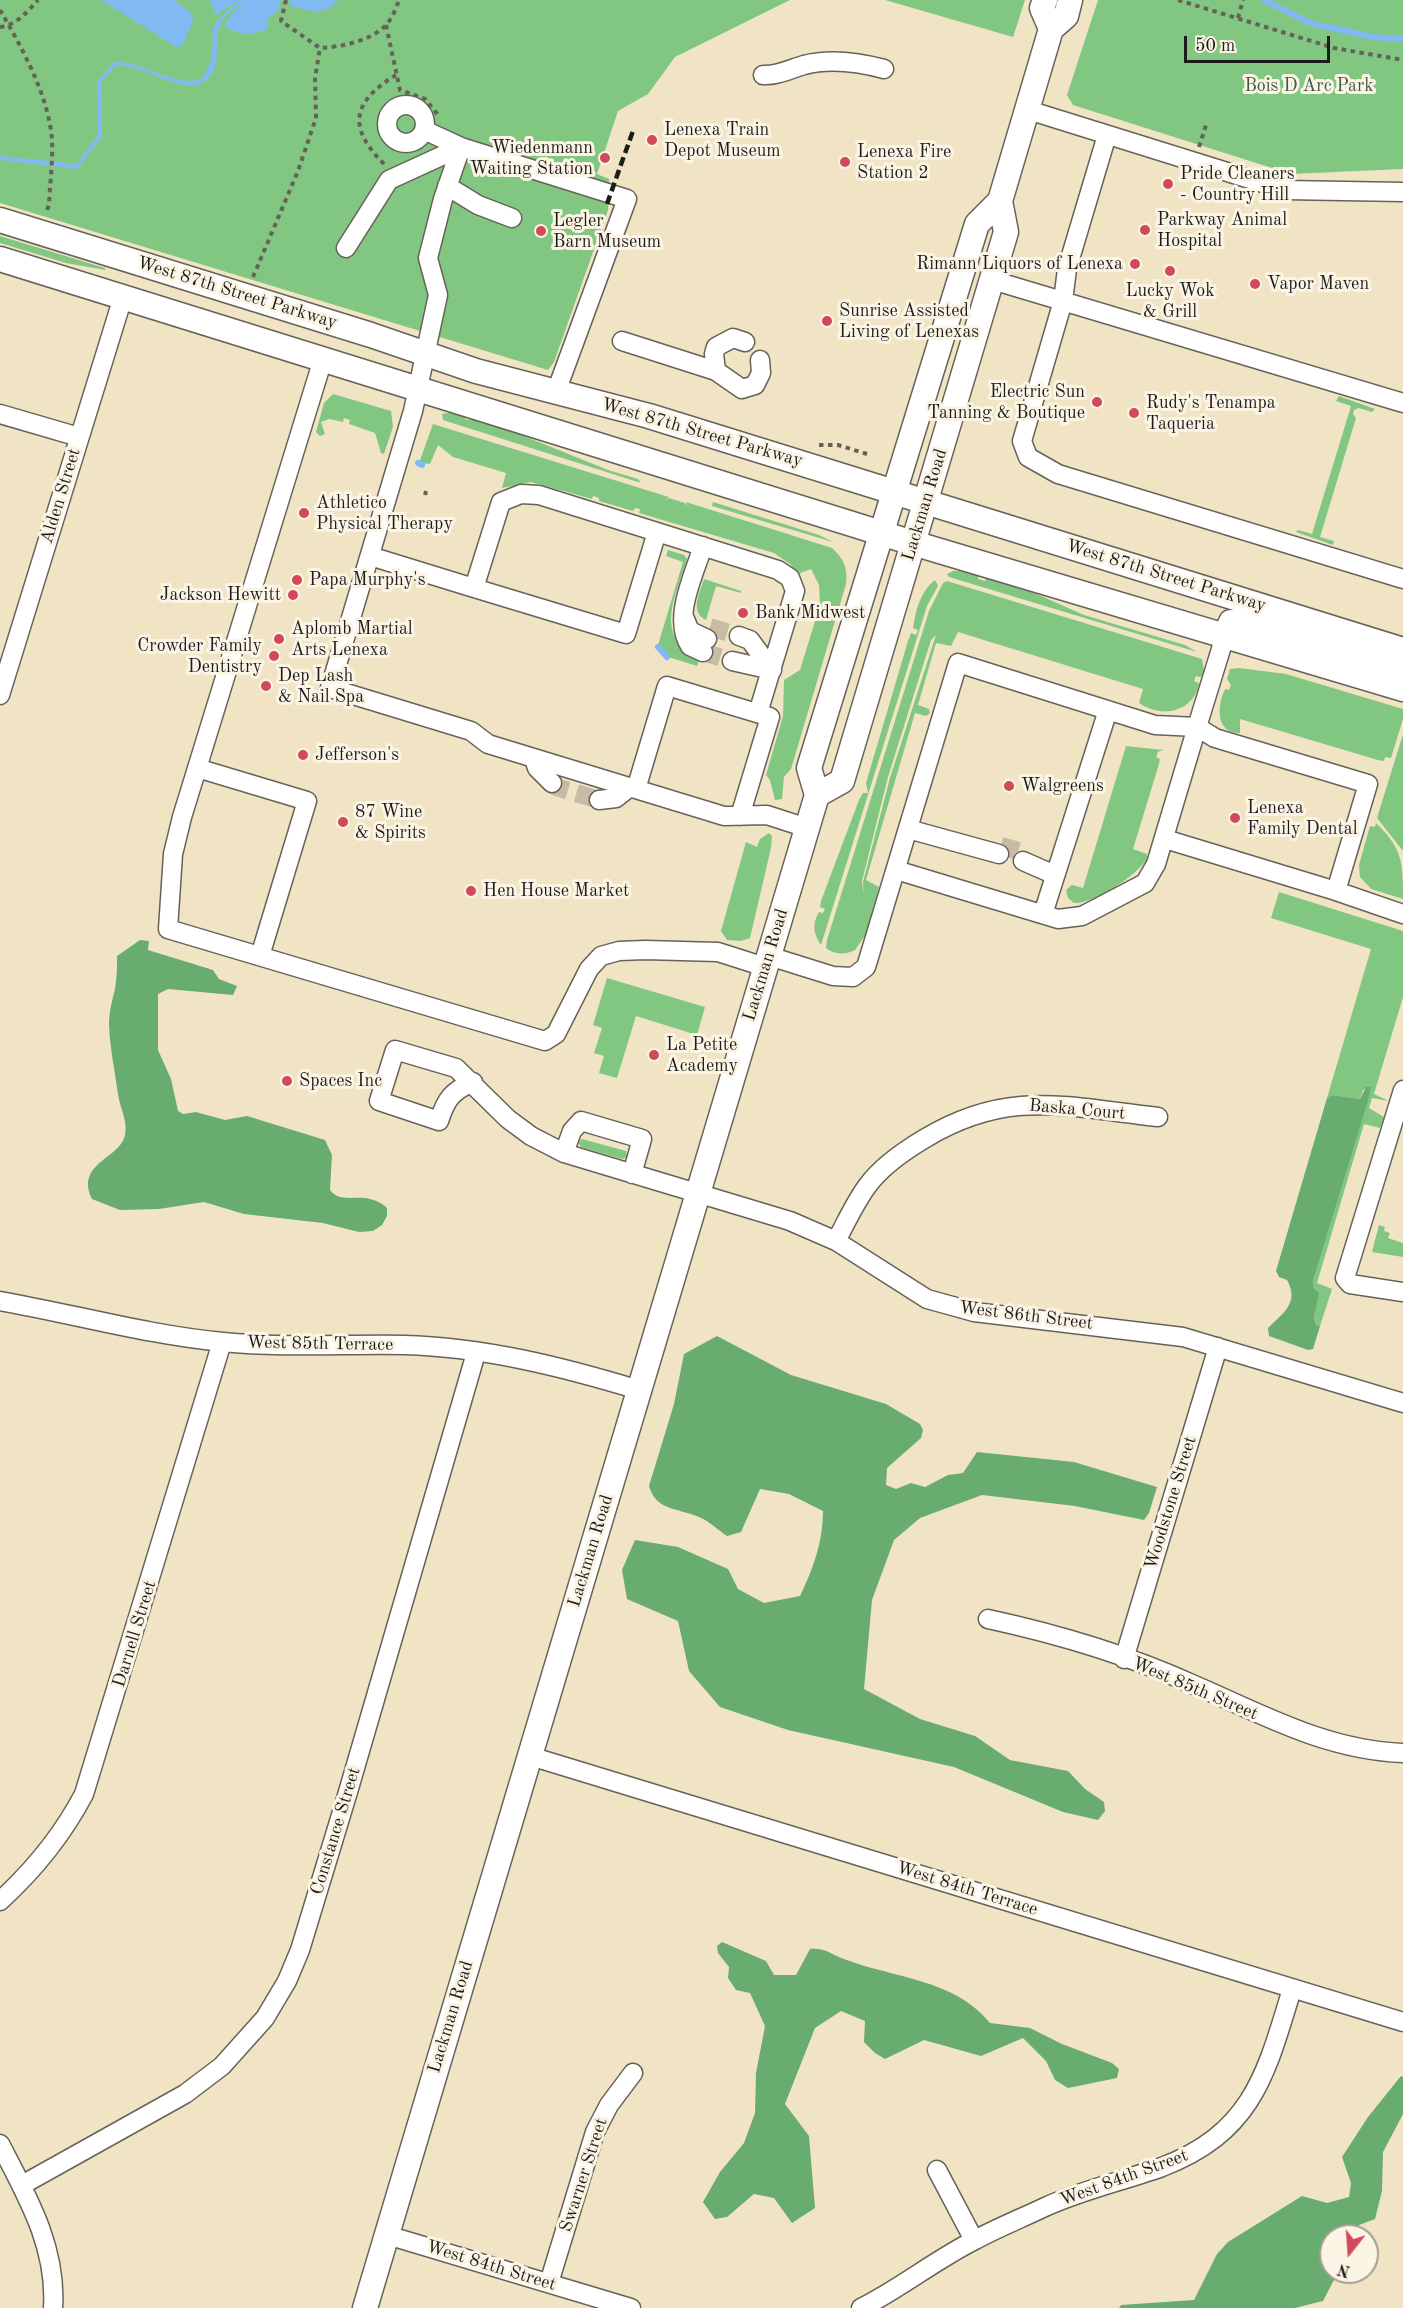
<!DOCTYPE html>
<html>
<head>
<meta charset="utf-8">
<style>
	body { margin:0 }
	#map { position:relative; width:1403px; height:2308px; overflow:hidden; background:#f0e4c5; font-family:"Old Standard TT",serif }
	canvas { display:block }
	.north { position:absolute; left:1319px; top:2224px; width:60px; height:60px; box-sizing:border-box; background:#fcf5e5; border:2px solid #a29e95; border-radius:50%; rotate:197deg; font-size:16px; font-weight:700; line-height:24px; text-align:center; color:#1c1c1c }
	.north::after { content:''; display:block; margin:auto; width:21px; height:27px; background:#d1495b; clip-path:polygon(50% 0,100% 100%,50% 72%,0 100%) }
	.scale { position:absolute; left:1184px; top:36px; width:146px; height:27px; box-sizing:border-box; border:3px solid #1c1c1c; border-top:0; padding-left:8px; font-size:18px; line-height:21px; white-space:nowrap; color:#1c1c1c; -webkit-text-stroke:4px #fcf5e5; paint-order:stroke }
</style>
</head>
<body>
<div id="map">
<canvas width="1403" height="2308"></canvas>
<div class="north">N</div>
<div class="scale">50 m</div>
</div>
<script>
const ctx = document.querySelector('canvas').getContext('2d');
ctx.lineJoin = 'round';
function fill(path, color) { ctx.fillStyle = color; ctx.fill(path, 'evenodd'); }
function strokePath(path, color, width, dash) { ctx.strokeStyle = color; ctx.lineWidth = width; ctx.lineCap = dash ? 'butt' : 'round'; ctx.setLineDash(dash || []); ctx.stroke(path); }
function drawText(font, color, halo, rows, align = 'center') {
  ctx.font = font + ' "Old Standard TT",serif'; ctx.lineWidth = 6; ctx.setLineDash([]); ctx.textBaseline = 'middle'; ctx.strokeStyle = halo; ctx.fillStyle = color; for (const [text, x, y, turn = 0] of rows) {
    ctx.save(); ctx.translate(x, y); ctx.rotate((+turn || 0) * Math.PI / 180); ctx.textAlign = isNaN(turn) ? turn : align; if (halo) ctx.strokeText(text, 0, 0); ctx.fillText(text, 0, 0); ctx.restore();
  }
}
const green = new Path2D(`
	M0 0H790L675 57 648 94 618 111 597 174 609 179 608 210 554 362 548 370 0 203Z
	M885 0H1025L1013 37Z
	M1098 0H1403V169L1291 174 1073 105 1067 95Z
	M0 236 105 268V270L66 263 0 243Z
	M333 394 391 411 393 427 384 454 381 453 375 433 349 424 350 420 344 418 343 422 329 419 321 422 325 434 320 436 316 432 324 403Z
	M1339 396 1375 409 1372 412 1359 408 1354 410 1353 414 1356 418 1320 537 1334 541 1333 545 1296 532 1298 530 1312 534 1351 406 1336 401Z
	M454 412 466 415 465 419 469 420 470 417 482 419 608 470 638 479 641 483 443 420 442 414Z
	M433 424 669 497 665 500 669 498 685 503 687 506 686 502 832 548C843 558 848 567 846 584L791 769 784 777 782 799 775 800 770 780 766 775 783 716 784 680 800 670 820 605 819 585 811 569 798 574 790 564 774 553 639 513 640 509 635 508 633 511 599 501V498L593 496 592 499 531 482 502 488 506 473 453 457 438 445 430 464 419 463Z
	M713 502 819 535 833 542 712 506Z
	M668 550 684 555 687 559C676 596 652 637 700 658L697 666 668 657 658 645 683 562 666 556Z
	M953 571H966L979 575 978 579 985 581 986 577 1014 584 1084 615 1185 645 1197 652 949 577 947 574Z
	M704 579 741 591V593L716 586 706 620C689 612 700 592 704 579Z
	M935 580 938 586 927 606 821 945C813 933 812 924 819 912L823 913 825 909 820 907 821 901 859 800 863 793H868L866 783 908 641 911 633 916 635 918 630 913 628C916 610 920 592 935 580Z
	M947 581 1202 659 1204 670 1201 677 1196 676 1194 681 1199 683C1194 712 1162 719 1139 703L1143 689 958 632 951 646 936 643 918 705 929 709 930 713 926 716 915 713 866 880 879 887 866 934 855 950C846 955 835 955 826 948L827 940 929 611 943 583ZM936 635 890 778 863 882 864 895 862 881 888 777 931 640Z
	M1239 668 1286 674 1403 709V719L1391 758 1385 757 1384 761 1378 760 1240 719V733C1215 733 1217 706 1225 689L1229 690 1231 685 1227 679 1230 669Z
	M1403 734V851L1377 818Z
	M1126 746 1163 750 1158 752 1156 757 1160 759 1159 764 1133 849 1147 854V858C1139 875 1093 904 1074 903L1068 898 1066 890 1072 885 1083 888Z
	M1376 823C1403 849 1403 863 1403 899L1371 889 1360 877 1359 865 1370 826 1375 827Z
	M769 833 772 836 771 848 750 938 741 941 727 940 721 931 746 842 757 847 760 839Z
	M1279 892 1403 931V997L1374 1094 1389 1101 1372 1098 1369 1108 1384 1117 1380 1128 1364 1124 1317 1283 1332 1289 1320 1326 1316 1325 1314 1317 1316 1290 1313 1287V1281L1371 1087 1363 1090 1360 1099 1332 1095 1327 1098 1371 949 1271 918Z
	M607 978 705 1007 697 1035 636 1016 617 1078 599 1073 604 1056 594 1053 602 1028 593 1025Z
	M582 1139 626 1151 627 1157 622 1159 581 1147 578 1142Z
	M1379 1225 1385 1227 1384 1231 1390 1233 1388 1238 1403 1243V1257L1372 1252Z`);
const forest = new Path2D(`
	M140 940 149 941 148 950 213 970 219 979 237 986 233 995 168 989 158 994V1050L171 1079 178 1111 183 1114 196 1112 225 1120 247 1116 325 1140 332 1155 330 1190C343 1207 365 1188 387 1208V1216L382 1225 373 1231 359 1232 323 1223 244 1214 204 1202 159 1209 120 1210 92 1199C75 1163 120 1159 125 1135 128 1120 120 1109 118 1094 115 1072 110 1048 109 1025 109 1012 112 1001 115 989 117 978 117 967 117 956Z
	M1366 1087H1371L1369 1097 1313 1281V1287L1319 1293 1314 1317 1316 1325 1320 1326 1313 1349 1308 1350 1269 1336 1268 1328C1282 1314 1300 1303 1287 1280L1279 1277 1276 1271 1327 1098 1332 1095 1360 1099Z
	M717 1336 791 1375 886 1404 920 1424 923 1430 921 1438 887 1468 886 1485 896 1489 911 1483 925 1487 948 1475 963 1473 977 1452 1074 1462 1157 1487 1149 1513 1144 1520 1075 1506 982 1495 920 1518 894 1540 872 1600 864 1689 920 1719 975 1736 1010 1760 1068 1771 1085 1789 1104 1802 1105 1811 1098 1820 1063 1812 954 1767 788 1730 720 1707 689 1671 678 1621 627 1599 622 1570 635 1540 678 1547 728 1569 738 1589 764 1603 800 1596C813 1569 823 1542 823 1511L789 1494 760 1489 741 1532 727 1536C718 1530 709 1521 699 1517 678 1508 656 1511 649 1486L674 1404 684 1354Z
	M722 1942 766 1961 774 1975H796L810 1949C824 1947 831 1954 844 1959 893 1978 955 1979 990 2023L1030 2028 1062 2044 1112 2063 1119 2069 1117 2078 1068 2088 1055 2080 1046 2061 1023 2038 981 2056 924 2040 885 2059 875 2053 864 2042 865 2021 841 2011 815 2028 785 2104 809 2136 815 2208 792 2223 774 2198 754 2194 727 2217 715 2219 703 2202 720 2172 744 2143 755 2113 756 2073 765 2026 750 1993 736 1990 728 1978 729 1967 718 1953 717 1946Z
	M1401 2076 1403 2077V2114L1383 2152 1382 2191 1375 2219 1359 2225 1356 2236H1331V2272H1338L1323 2301 1295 2308H1119L1121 2305 1194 2300 1217 2254 1228 2242 1302 2196 1327 2203 1349 2197 1351 2183 1342 2157 1368 2117Z`);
const water = new Path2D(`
	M101 0H175L192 14 193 21 182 46 176 47Z
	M210 0H281L278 11 268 18V29C253 35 238 36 224 25L235 10 246 3C195 22 234 63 204 82 182 96 142 63 115 66L101 82 102 137 77 169 0 160V156L77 164 98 135 97 81 114 62C142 60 179 90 203 78L212 58 213 26 231 7 243 1 227 7 216 15Z
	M290 0H338C323 17 308 11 289 5Z`);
const stream = new Path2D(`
	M1264 0 1310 23 1373 37 1403 39
	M418 463 422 465
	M658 647 667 657`);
const minorTunnel = new Path2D(`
	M710 627 739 636
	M703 652 732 661
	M552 783 556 787 599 800
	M1001 846 1026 853`);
const path = new Path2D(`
	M286 0 281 21 320 48C341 47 371 41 386 25 392 19 396 8 399 0
	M1178 0 1334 48 1403 60
	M0 10C22 48 48 94 52 139 53 160 50 183 49 204L46 214
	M1238 18 1243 0
	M386 25 400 90 425 99 439 116
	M0 27C17 25 27 12 38 0
	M1199 147 1206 125
	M384 164C347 127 352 102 396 75
	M253 277 298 171 316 118 315 78 320 48
	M819 445H838L867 454
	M425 495 426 491`);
const minor = new Path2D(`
	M763 75C777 76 790 69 804 65 831 58 858 62 884 69
	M387 124a19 19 0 1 1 38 0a19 19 0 1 1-38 0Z
	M1028 110 1285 190 1403 192
	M424 130 461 147
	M1107 135 1067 269 1063 301 1022 441 1028 457 1058 474 1403 579
	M447 186 478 205 512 218
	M346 248 389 180 461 147
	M992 280 1403 403
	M622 341 716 371 742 389 755 385 761 373 760 360
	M323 359 182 817 173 854 168 929 545 1041 556 1034 589 969 601 956 619 951 645 950 718 952 765 967
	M716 371 714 354 716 347 733 338 745 342
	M556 392 627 199 461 147 443 199 428 258 438 295 413 411 330 688 471 731 488 744 724 816 767 815 807 828
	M0 414 79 437
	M703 546C694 575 672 618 690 646L703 652
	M370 556 474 588 501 502 521 494 539 495 778 570 790 578 795 591 758 713
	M474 588 626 634 657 532
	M684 617 690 631 707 639
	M739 636 750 640 772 670
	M732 661 772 670
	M0 695 123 297
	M534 759 537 768 552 783
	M197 768 307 801 260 956
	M636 789 667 686 770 717 740 816
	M599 800 616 798 630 787
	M908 829 999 854
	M1023 861 1055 875
	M896 870 1058 919 1082 916 1145 883 1156 864 1197 727 1215 738 1368 784 1336 891 1165 839
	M1336 891 1403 914
	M1043 914 1108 710
	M769 956 833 976 853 977 866 967 958 663 1155 725 1197 727 1225 636
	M473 1082C452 1091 446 1099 439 1121L379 1101 395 1050 456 1068 508 1119 531 1136 564 1153 790 1221 836 1241 927 1299 974 1312 1183 1337 1403 1403
	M1403 1090 1345 1278 1350 1284 1403 1292
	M564 1153 572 1131 581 1121 642 1139 632 1174
	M836 1241C846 1223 855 1202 868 1185 882 1166 904 1151 924 1139 1008 1088 1066 1107 1158 1117
	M0 1301C74 1314 148 1335 223 1342 283 1348 343 1344 404 1345 484 1347 563 1367 639 1390
	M988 1619C1057 1634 1128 1655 1192 1684 1262 1714 1325 1750 1403 1753
	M1124 1659 1218 1347
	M530 1756 1403 2022
	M0 1901C35 1869 62 1836 84 1794L222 1342
	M0 2144C27 2196 57 2247 53 2308
	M937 2170 974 2240
	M22 2185 185 2094 222 2066 265 2018 287 1981 300 1950 348 1792 476 1353
	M387 2235 631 2308
	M549 2283 595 2132 609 2105 633 2073
	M861 2308C901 2288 935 2260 975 2240 997 2228 1022 2218 1045 2207 1082 2190 1123 2181 1162 2167 1253 2132 1266 2074 1292 1989`);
const major = new Path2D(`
	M1045 0 1042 8 1051 29
	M0 220 371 335 476 371 649 416 1403 650
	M0 259 913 543 1403 689
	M1225 636 1231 622H1239L1399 670
	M817 795 842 781 1006 232 1000 201
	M365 2308 817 795 809 768 977 224 1000 201 1051 29 1066 16 1070 0`);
const rail = new Path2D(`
	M607 204 634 128`);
const markers = [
	[652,140,6,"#d1495b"],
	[605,158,6,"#d1495b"],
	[845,162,6,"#d1495b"],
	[1168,184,6,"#d1495b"],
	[1145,230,6,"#d1495b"],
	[541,231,6,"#d1495b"],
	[1135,264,6,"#d1495b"],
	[1170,271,6,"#d1495b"],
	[1255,284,6,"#d1495b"],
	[827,321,6,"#d1495b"],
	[1097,402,6,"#d1495b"],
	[1134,413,6,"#d1495b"],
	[304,513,6,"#d1495b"],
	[297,580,6,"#d1495b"],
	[293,595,6,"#d1495b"],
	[743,613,6,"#d1495b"],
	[279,639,6,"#d1495b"],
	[274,656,6,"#d1495b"],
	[266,686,6,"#d1495b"],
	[303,755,6,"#d1495b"],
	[1009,786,6,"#d1495b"],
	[1235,818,6,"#d1495b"],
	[343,822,6,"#d1495b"],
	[471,891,6,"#d1495b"],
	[654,1055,6,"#d1495b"],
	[287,1081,6,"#d1495b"]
];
const parkNames = [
	["Bois D Arc Park",1309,86]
];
const poiNames = [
	["Lenexa Train",664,130],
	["Depot Museum",664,151],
	["Wiedenmann",593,148,"right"],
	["Waiting Station",593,169,"right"],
	["Lenexa Fire",857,152],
	["Station 2",857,173],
	["Pride Cleaners",1180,174],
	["- Country Hill",1180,195],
	["Parkway Animal",1157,220],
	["Hospital",1157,241],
	["Legler",553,221],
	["Barn Museum",553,242],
	["Rimann Liquors of Lenexa",1123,264,"right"],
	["Vapor Maven",1267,284],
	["Lucky Wok",1170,291,"center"],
	["& Grill",1170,312,"center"],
	["Sunrise Assisted",839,311],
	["Living of Lenexas",839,332],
	["Electric Sun",1085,392,"right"],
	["Tanning & Boutique",1085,413,"right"],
	["Rudy's Tenampa",1146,403],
	["Taqueria",1146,424],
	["Athletico",316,503],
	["Physical Therapy",316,524],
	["Papa Murphy's",309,580],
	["Jackson Hewitt",281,595,"right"],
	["Bank Midwest",755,613],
	["Aplomb Martial",291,629],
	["Arts Lenexa",291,650],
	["Crowder Family",262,646,"right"],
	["Dentistry",262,667,"right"],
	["Dep Lash",278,676],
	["& Nail Spa",278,697],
	["Jefferson's",315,755],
	["Walgreens",1021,786],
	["Lenexa",1247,808],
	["Family Dental",1247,829],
	["87 Wine",355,812],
	["& Spirits",355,833],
	["Hen House Market",483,891],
	["La Petite",666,1045],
	["Academy",666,1066],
	["Spaces Inc",299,1081]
];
const streetNames = [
	["West 87th Street Parkway",237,293,17],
	["West 87th Street Parkway",702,433,16],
	["Alden Street",61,496,-73],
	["Lackman Road",925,505,-73],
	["West 87th Street Parkway",1166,576,17],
	["Lackman Road",766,965,-73],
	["Baska Court",1077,1110,5],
	["West 86th Street",1026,1316,7],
	["West 85th Terrace",320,1344,1],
	["Woodstone Street",1171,1503,-73],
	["Lackman Road",591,1551,-73],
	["Darnell Street",135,1634,-73],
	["West 85th Street",1195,1689,23],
	["Constance Street",336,1831,-73],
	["West 84th Terrace",967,1889,17],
	["Lackman Road",451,2017,-73],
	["Swarner Street",584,2175,-72],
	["West 84th Street",1124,2178,-20],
	["West 84th Street",491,2266,17]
];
fill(green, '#81c782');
fill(forest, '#68ac70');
fill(water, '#81baf2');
strokePath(stream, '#81baf2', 6);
strokePath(minorTunnel, '#c6bca3', 18, [18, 9]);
strokePath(minor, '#666257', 21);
strokePath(major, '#666257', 27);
strokePath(path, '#666257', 4, [4.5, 4.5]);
strokePath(minor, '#fff', 18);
strokePath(major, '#fff', 24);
strokePath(rail, '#1c1c1c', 4.5, [9, 4.5]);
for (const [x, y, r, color] of markers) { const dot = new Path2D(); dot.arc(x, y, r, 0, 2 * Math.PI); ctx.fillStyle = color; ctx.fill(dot); strokePath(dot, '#fcf5e5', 2); }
drawText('18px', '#3f5840', '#fcf5e5', parkNames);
drawText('18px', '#1c1c1c', '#fcf5e5', poiNames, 'left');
drawText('18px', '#1c1c1c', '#fcf5e5', streetNames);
</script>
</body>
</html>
